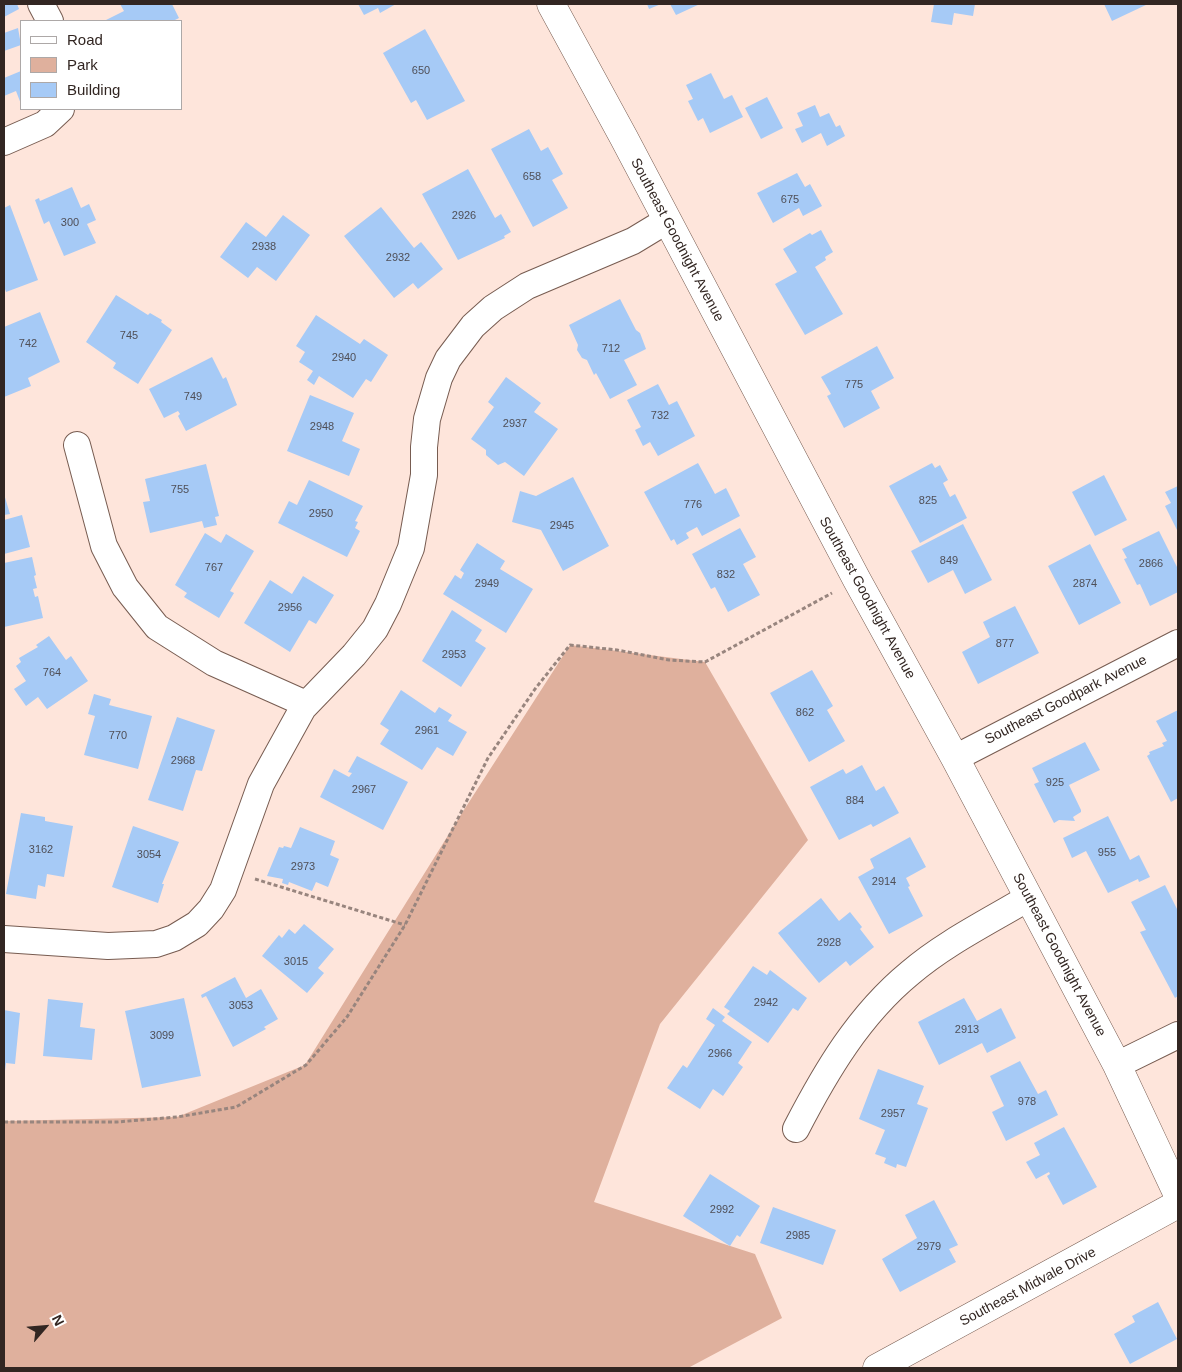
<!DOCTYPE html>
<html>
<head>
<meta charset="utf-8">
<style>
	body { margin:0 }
	#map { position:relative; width:1182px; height:1372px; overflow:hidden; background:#fee5db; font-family:Arial,sans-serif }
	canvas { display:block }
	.frame { position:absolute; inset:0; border:5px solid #322622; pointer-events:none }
	.legend { position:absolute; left:20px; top:20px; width:162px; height:90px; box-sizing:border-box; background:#fff; border:1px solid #ada8a7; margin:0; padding:6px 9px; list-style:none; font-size:15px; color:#322622 }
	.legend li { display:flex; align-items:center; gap:10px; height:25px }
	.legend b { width:25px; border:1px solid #ada8a7 }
	.north { position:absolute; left:20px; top:1302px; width:50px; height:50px; -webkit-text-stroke:4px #fff; paint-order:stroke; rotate:63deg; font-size:14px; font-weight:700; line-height:20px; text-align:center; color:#322622 }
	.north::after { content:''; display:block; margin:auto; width:18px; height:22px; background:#322622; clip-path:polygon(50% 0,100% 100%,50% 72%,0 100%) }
</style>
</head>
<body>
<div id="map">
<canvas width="1182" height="1372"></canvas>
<div class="frame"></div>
<ul class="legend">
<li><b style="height:6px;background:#fff"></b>Road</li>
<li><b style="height:14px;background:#dfb09d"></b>Park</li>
<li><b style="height:14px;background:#a6caf6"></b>Building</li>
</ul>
<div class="north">N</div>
</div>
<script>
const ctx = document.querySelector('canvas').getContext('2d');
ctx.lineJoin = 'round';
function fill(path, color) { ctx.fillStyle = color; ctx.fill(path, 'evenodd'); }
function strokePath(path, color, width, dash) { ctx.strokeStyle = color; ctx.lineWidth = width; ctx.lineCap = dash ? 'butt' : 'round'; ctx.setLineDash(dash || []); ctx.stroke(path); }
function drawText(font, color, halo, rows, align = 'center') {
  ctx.font = font + ' Arial,sans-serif'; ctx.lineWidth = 5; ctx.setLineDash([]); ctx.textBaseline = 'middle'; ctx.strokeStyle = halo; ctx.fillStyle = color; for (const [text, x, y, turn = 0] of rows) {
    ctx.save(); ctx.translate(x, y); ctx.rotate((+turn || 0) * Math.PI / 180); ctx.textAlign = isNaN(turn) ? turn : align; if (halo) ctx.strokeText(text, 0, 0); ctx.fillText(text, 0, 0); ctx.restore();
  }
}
const green = new Path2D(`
	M570 645 705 662 808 840 660 1024 594 1202 755 1254 782 1318 688 1368H4V1121L177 1117 305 1065 462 813Z`);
const building = new Path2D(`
	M4 4H17L19 9 4 17Z
	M120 4H172L179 18 173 21H104L124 11Z
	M358 4H396L380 13 378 8 364 15Z
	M647 4H661L649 9Z
	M670 4H700L676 15Z
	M934 4H975L973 16 954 13 952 25 931 22Z
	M1104 4H1148L1112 21Z
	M18 28 21 45 4 51V33Z
	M425 29 465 101 427 120 416 100 411 103 383 53Z
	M21 71V104L16 91 4 96V78Z
	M711 73 724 99 732 95 743 117 710 133 703 118 698 121 688 101 693 99 686 85Z
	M767 97 783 128 761 139 745 108Z
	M815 105 820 117 829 113 836 127 840 125 845 136 827 146 821 133 802 143 795 129 803 126 797 113Z
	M529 129 541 151 548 147 563 174 552 180 568 208 533 227 491 149Z
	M468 169 495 218 501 214 511 232 504 236 505 238 458 260 422 194Z
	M797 173 805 187 810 184 822 206 803 216 799 208 773 223 757 193Z
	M72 187 81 208 89 204 96 220 87 224 96 243 64 256 49 221 44 224 35 200 39 198 40 201Z
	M10 205 38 280 6 292 4 286V208Z
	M381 207 414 248 421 242 443 269 418 289 413 283 394 298 344 236Z
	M283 215 310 235 276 281 257 267 248 278 220 257 246 222 266 237Z
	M821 230 833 252 825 257 826 260 815 267 843 314 805 335 775 284 797 272 783 249 810 233 812 235Z
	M116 295 148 315 150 313 162 320 161 322 172 330 138 384 113 368 116 363 86 342Z
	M620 299 636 330 640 333 646 349 624 360 637 385 610 399 596 373 594 375 587 360 582 358 577 350 578 345 569 325Z
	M40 312 60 362 28 378 31 386 4 397V327Z
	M316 315 360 344 364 339 388 355 371 382 366 379 353 398 319 376 314 385 307 380 313 371 299 362 305 352 296 346Z
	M877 346 894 378 871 391 880 408 844 428 827 396 831 394 821 377Z
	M212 357 223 379 226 377 237 405 186 431 178 416 180 414 178 411 164 418 149 389Z
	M506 377 541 403 534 412 558 429 524 476 505 462 498 465 486 455V450L471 439 494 407 488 402Z
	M658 384 669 405 677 401 695 436 658 456 650 442 643 446 635 430 641 427 627 400Z
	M310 395 354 413 342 441 360 449 349 476 287 451Z
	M698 463 715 494 726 488 740 516 702 536 697 527 686 533 689 538 677 545 674 539 671 541 644 492Z
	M932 463 935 468 940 465 948 480 943 483 950 497 955 494 967 518 920 543 889 486Z
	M206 464 219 516 215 517 217 525 204 528 202 521 150 533 143 502 150 501 145 479Z
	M1104 475 1127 520 1095 536 1072 492Z
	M573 477 609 546 563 571 541 530 512 522 520 491 536 496Z
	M309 480 363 506 355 521 358 522 355 528 360 531 347 557 278 523 289 501 297 505Z
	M1178 486V532L1165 506 1171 503 1165 492Z
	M4 494 10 514 4 515Z
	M22 515 30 547 4 554V520Z
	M963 524 992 580 965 594 953 570 928 583 911 551Z
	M740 528 756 557 743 564 760 595 728 612 715 587 711 589 692 554Z
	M1159 531 1178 569V592L1150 606 1140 584 1137 585 1124 559 1127 558 1122 549Z
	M205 533 221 543 226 534 254 551 230 591 234 593 219 618 184 597 187 593 175 585Z
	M477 543 505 561 500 569 533 589 506 633 443 594 455 575 461 579 464 573 460 570Z
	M1090 544 1121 603 1079 625 1048 566Z
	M32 557 36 575 34 576 37 588 33 589 35 597 38 596 43 618 4 627V563Z
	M303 576 334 595 316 624 309 620 290 652 244 623 270 580 292 594Z
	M1015 606 1039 653 978 684 962 652 990 637 983 622Z
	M452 610 482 630 475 641 486 648 461 687 422 661Z
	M49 636 66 660 71 656 88 681 47 709 38 697 26 706 14 689 26 681 16 666 21 662 19 658 38 647 36 645Z
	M812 670 833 706 827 710 845 741 809 762 770 693Z
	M401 690 435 713 439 707 452 715 448 721 467 732 453 756 437 747 422 770 380 744 389 730 380 724Z
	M94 694 111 699 109 705 152 716 138 769 84 755 95 716 88 714Z
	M1178 710V798L1171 802 1147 756 1150 754 1149 752 1164 746 1162 743 1167 741 1156 721Z
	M177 717 215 730 202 771 196 770 183 811 148 800Z
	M1085 742 1100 770 1069 785 1081 810V812L1073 817 1075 821 1059 820 1054 823 1034 784 1039 782 1032 768Z
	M357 756 408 782 383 830 320 797 334 769 349 777 352 773 348 772Z
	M862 765 876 791 884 786 899 813 873 827 871 824 839 840 810 787 843 769 846 774Z
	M21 813 45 817V821L73 826 64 877 47 874 45 887 38 885 36 899 6 894Z
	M1108 816 1130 860 1139 855 1150 877 1139 882 1138 879 1108 893 1086 851 1072 858 1063 838Z
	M133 826 179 842 162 884H164L158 903 112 887Z
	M300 827 335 841 330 855 339 859 328 887 316 882 312 891 289 882 288 885 282 883 283 879 267 876 279 847 283 848 284 846 291 848Z
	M910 837 926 867 906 878 910 886 908 887 923 916 889 934 858 877 874 868 870 859Z
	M1165 885 1178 911V996L1175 998 1140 932 1146 930 1131 902Z
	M821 898 839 921 850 912 862 927 860 929 874 947 850 966 846 961 819 983 778 933Z
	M304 924 334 949 318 968 324 973 307 993 262 956 279 935 282 938 289 929 295 934Z
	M753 966 767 975 770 970 807 998 798 1011 793 1008 768 1043 727 1014 730 1011 724 1007Z
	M235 977 246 998 261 989 278 1019 264 1027 266 1029 233 1047 206 996 202 998 201 995Z
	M184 998 201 1076 142 1088 125 1011Z
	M964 998 977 1021 1001 1008 1016 1038 987 1053 982 1043 939 1065 918 1022Z
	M48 999 83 1003 80 1027 95 1029 92 1060 43 1056Z
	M713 1008 725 1017 722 1021 752 1042 738 1063 743 1067 723 1096 713 1089 700 1109 667 1088 683 1065 687 1068 715 1025 706 1019Z
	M4 1010 20 1013 15 1064 6 1063 5 1071Z
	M1020 1061 1038 1094 1046 1090 1058 1115 1006 1141 992 1112 1004 1106 990 1076Z
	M878 1069 924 1086 917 1104 928 1108 906 1167 897 1164 896 1168 884 1163 886 1158 875 1154 885 1130 859 1119Z
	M1064 1127 1097 1187 1063 1205 1047 1176 1050 1174 1049 1172 1036 1179 1026 1162 1040 1155 1034 1143Z
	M710 1174 760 1206 740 1237 737 1235 730 1246 683 1216Z
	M934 1200 958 1245 949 1249 956 1262 900 1292 882 1259 917 1238 905 1215Z
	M773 1207 836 1230 823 1265 760 1243Z
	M1158 1302 1177 1339 1130 1364 1114 1334 1135 1322 1132 1316Z`);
const path = new Path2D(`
	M255 879 405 925
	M4 1122H117L177 1117 236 1107 306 1065 347 1017 405 925 488 758 535 689 570 645 617 650 669 660 705 662 832 593`);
const minor = new Path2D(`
	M41 4 50 21
	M4 142 45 124 61 109
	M77 445 104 546 125 587 157 627 214 663 306 704
	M955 758 1178 643
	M4 939 108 946 156 944 174 938 197 924 211 909 223 890 261 784 303 708 354 655 375 629 388 604 411 548 424 475V447L427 419 439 378 448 359 473 326 493 308 527 286 633 241 666 221
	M1117 1065 1178 1035
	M796 1129C826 1071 859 1015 910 973 945 943 988 922 1028 898`);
const tertiary = new Path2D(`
	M551 4 624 138 857 580 955 758 1117 1065 1178 1195
	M877 1368 1178 1204`);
const numberNames = [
	["650",421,71],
	["658",532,177],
	["675",790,200],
	["2926",464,216],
	["300",70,223],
	["2938",264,247],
	["2932",398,258],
	["745",129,336],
	["742",28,344],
	["712",611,349],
	["2940",344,358],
	["775",854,385],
	["749",193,397],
	["732",660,416],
	["2937",515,424],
	["2948",322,427],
	["755",180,490],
	["825",928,501],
	["776",693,505],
	["2950",321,514],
	["2945",562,526],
	["849",949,561],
	["2866",1151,564],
	["767",214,568],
	["832",726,575],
	["2949",487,584],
	["2874",1085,584],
	["2956",290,608],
	["877",1005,644],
	["2953",454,655],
	["764",52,673],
	["862",805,713],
	["2961",427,731],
	["770",118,736],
	["2968",183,761],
	["925",1055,783],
	["2967",364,790],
	["884",855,801],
	["3162",41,850],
	["955",1107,853],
	["3054",149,855],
	["2973",303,867],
	["2914",884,882],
	["2928",829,943],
	["3015",296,962],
	["2942",766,1003],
	["3053",241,1006],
	["2913",967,1030],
	["3099",162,1036],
	["2966",720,1054],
	["978",1027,1102],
	["2957",893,1114],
	["2992",722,1210],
	["2985",798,1236],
	["2979",929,1247]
];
const streetNames = [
	["Southeast Goodnight Avenue",677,240,62],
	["Southeast Goodnight Avenue",867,598,61],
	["Southeast Goodpark Avenue",1066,700,-27],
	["Southeast Goodnight Avenue",1059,955,62],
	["Southeast Midvale Drive",1028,1287,-28]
];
fill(green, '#dfb09d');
fill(building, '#a6caf6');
strokePath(minor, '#775c51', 28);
strokePath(tertiary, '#775c51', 29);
strokePath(path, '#98857e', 3, [4, 2.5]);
strokePath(minor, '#fff', 26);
strokePath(tertiary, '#fff', 28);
drawText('11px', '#4f4f57', null, numberNames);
drawText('14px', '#322622', '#fff', streetNames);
</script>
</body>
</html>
